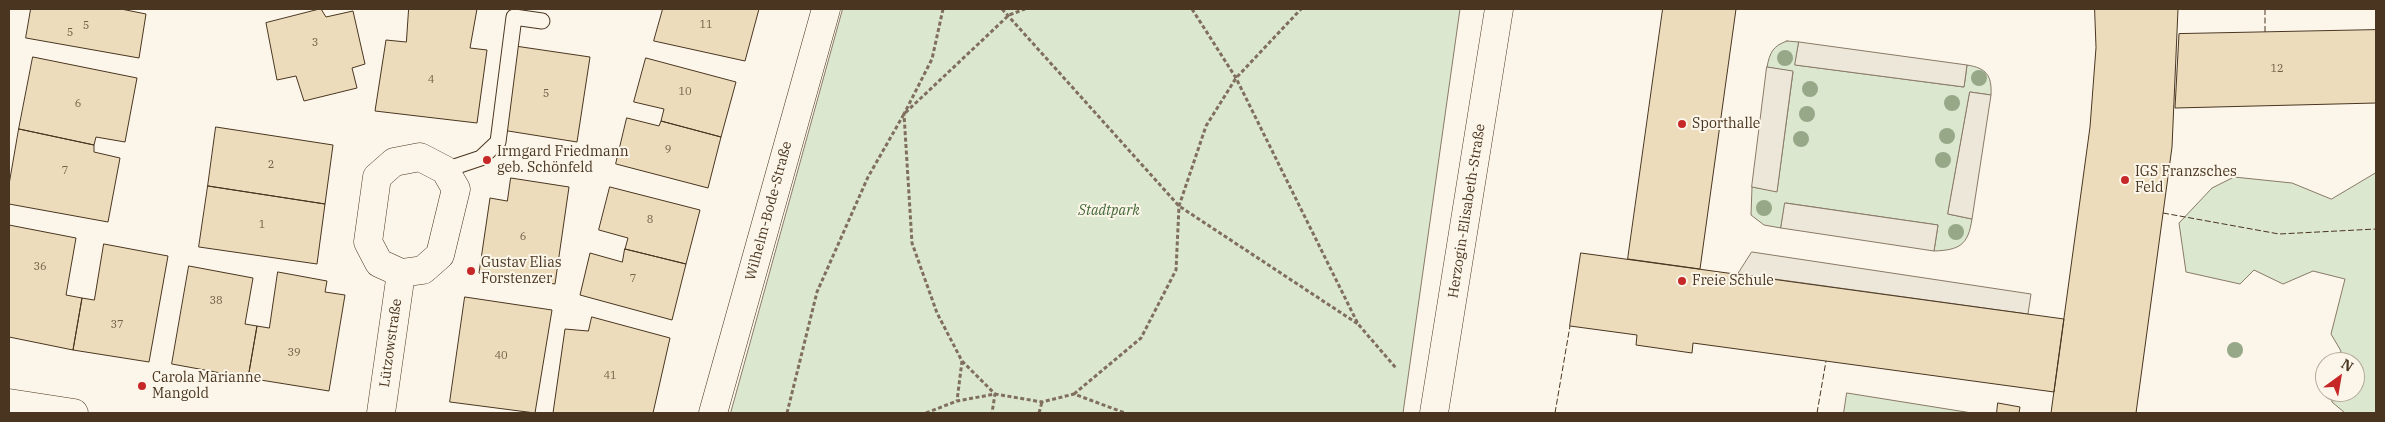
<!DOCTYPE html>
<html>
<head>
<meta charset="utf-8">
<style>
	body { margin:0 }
	#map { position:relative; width:2385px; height:422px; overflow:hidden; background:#fbf6e9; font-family:"IBM Plex Serif",serif }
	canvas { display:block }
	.frame { position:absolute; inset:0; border:10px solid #4a3520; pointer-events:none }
	.north { position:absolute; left:2315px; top:352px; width:50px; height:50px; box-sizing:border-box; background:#fbf6e9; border:1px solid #b4a999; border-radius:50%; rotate:32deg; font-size:14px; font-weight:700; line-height:20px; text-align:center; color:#4a3520 }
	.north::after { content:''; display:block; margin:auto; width:18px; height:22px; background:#c62828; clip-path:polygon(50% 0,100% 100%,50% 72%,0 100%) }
</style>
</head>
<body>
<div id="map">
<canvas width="2385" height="422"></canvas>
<div class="frame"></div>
<div class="north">N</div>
</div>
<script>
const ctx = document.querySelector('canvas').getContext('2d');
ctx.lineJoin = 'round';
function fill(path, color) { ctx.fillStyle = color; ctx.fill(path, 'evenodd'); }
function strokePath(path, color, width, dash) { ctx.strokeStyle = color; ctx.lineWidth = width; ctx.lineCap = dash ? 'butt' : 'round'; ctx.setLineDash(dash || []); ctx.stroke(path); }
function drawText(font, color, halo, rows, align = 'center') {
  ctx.font = font + ' "IBM Plex Serif",serif'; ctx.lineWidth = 4; ctx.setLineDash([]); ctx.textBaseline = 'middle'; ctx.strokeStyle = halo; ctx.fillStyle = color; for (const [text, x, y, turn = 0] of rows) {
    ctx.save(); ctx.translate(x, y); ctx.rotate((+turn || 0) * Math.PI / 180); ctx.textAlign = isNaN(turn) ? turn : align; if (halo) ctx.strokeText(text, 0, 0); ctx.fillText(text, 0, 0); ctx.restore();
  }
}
const green = new Path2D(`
	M843 9H1460L1403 413H731Z
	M1787 41 1799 42 1796 65 1964 87 1967 65C1986 68 1992 75 1991 95L1970 92 1948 214 1972 219C1968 245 1960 250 1934 251L1938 225 1786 203 1781 228 1764 225 1751 215 1752 187 1777 191 1793 72 1767 67C1770 52 1773 46 1787 41Z
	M2376 173V413H2345L2332 402 2331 392H2355V362H2336L2341 351 2331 334 2345 279 2313 271 2283 284 2254 270 2240 284 2186 272 2179 223 2212 188 2234 177 2292 183 2331 199Z
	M1847 393 1972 413H1844Z`);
const parking = new Path2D(`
	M1799 42 1967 65 1964 87 1795 65Z
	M1767 67 1793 71 1777 192 1752 187Z
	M1970 92 1991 95 1972 219 1948 214Z
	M1785 203 1938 225 1934 251 1781 228Z
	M1752 252 2031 294 2028 314 1738 274Z`);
const building = new Path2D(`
	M31 9H121L146 14 139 58 26 38Z
	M321 9 326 17 353 11 365 64 352 68 357 88 304 101 296 76 277 80 266 23Z
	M409 9H477L470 48 487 50 477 123 375 111 386 40 406 42Z
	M663 9H759L745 61 654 41Z
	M1663 9H1736L1700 269 1628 259Z
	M2095 9H2178L2172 147 2136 413H2051L2090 127 2096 48Z
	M2376 30V103L2175 108 2179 34Z
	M515 46 590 57 577 142 502 130Z
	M33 57 137 78 125 142 96 137 94 145 19 129Z
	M646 58 736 82 721 137 661 121 664 109 634 102Z
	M627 118 659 126 661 121 721 137 708 188 616 164Z
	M216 127 333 145 325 204 208 186Z
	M19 129 94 145V152L120 158 108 222 9 204V185Z
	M511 178 569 187 555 284 479 273 490 198 507 201Z
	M208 186 325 204 317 264 199 247Z
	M610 187 700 210 686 264 625 249 628 238 599 230Z
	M9 225 76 238 66 295 82 298 73 350 9 337Z
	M104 244 168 256 149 362 73 350 82 298 94 300Z
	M625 249 686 264 672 320 580 295 590 253 622 262Z
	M1581 253 2064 319 2054 392 1693 343 1692 353 1636 345 1637 335 1570 326Z
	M189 266 253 278 245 324 257 326 248 378 172 364Z
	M278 272 327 281 325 292 345 295 329 391 248 378 257 326 269 328Z
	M465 297 552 310 535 413 450 402Z
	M592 317 670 338 653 413H553L565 329 588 331Z
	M1998 403 2020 407 2019 413H1997Z`);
const path = new Path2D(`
	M943 9 932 59 904 114 912 243 937 313 962 361 957 401
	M1002 9 1179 206 1358 324
	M1192 9 1236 78 1358 324 1396 368
	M962 361 995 394 992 413
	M1074 394 1141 338 1176 270 1179 206 1206 126 1236 78 1301 9
	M787 413 817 292 868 177 904 114 1009 15 1025 9
	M926 413 957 401 995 394 1042 402 1074 394 1125 413
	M1039 413 1042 402`);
const service = new Path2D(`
	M445 170 481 158 498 142 514 17 542 21`);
const minor = new Path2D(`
	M420 157 445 170 456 189 440 255 423 270 401 273 379 263 368 242 377 177 394 162Z
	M381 413 401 273
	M713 413 826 9
	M1434 413 1499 9`);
const tertiary = new Path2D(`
	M9 403 74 413`);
const fence = new Path2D(`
	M2265 9V33
	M2163 213 2279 234 2376 229
	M1555 413 1570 326
	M1817 413 1826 361`);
const trees = [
	[1785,58],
	[1979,78],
	[1810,89],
	[1952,103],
	[1807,114],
	[1947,136],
	[1801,139],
	[1943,160],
	[1764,208],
	[1956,232],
	[2235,350]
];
const markers = [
	[1682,124,5,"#c62828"],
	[487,160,5,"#c62828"],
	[2125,180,5,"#c62828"],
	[471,271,5,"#c62828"],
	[1682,281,5,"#c62828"],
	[142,386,5,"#c62828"]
];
const numberNames = [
	["11",706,25],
	["5",86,26],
	["5",70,33],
	["3",315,43],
	["12",2277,69],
	["4",431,80],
	["10",685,92],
	["5",546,94],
	["6",78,104],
	["9",668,150],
	["2",271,165],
	["7",65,171],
	["8",650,220],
	["1",262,225],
	["6",523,237],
	["36",40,267],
	["7",633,279],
	["38",216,301],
	["37",117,325],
	["39",294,353],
	["40",501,356],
	["41",610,376]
];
const poiNames = [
	["Sporthalle",1692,124],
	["Irmgard Friedmann",497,152],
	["geb. Schönfeld",497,168],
	["IGS Franzsches",2135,172],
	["Feld",2135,188],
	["Gustav Elias",481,263],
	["Forstenzer",481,279],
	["Freie Schule",1692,281],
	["Carola Marianne",152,378],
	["Mangold",152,394]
];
const streetNames = [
	["Wilhelm-Bode-Straße",769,211,-75],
	["Herzogin-Elisabeth-Straße",1467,211,-81],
	["Lützowstraße",391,343,-82]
];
const parkNames = [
	["Stadtpark",1109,211]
];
fill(green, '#dce7d0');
strokePath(green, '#887966', 1);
fill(parking, '#ede7d9');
strokePath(parking, '#887966', 1);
fill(building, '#ecdcbc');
strokePath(building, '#4a3520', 1);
strokePath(service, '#4a3520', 17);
strokePath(minor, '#4a3520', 29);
strokePath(tertiary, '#4a3520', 29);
strokePath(path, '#7f6f5c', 3, [4, 2.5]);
strokePath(service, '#fbf6e9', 15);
strokePath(minor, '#fbf6e9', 28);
strokePath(tertiary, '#fbf6e9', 28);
strokePath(fence, '#4a3520', 1, [6, 2.5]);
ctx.fillStyle = '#96a887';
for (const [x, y] of trees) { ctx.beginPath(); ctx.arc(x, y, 8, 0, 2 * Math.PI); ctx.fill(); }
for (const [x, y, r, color] of markers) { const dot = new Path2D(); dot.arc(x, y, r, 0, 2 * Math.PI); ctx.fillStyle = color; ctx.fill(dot); strokePath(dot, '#fbf6e9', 2); }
drawText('11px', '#725f47', null, numberNames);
drawText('14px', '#4a3520', '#fbf6e9', poiNames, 'left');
drawText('14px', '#4a3520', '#fbf6e9', streetNames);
drawText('italic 14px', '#436837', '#fbf6e9', parkNames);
</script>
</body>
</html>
